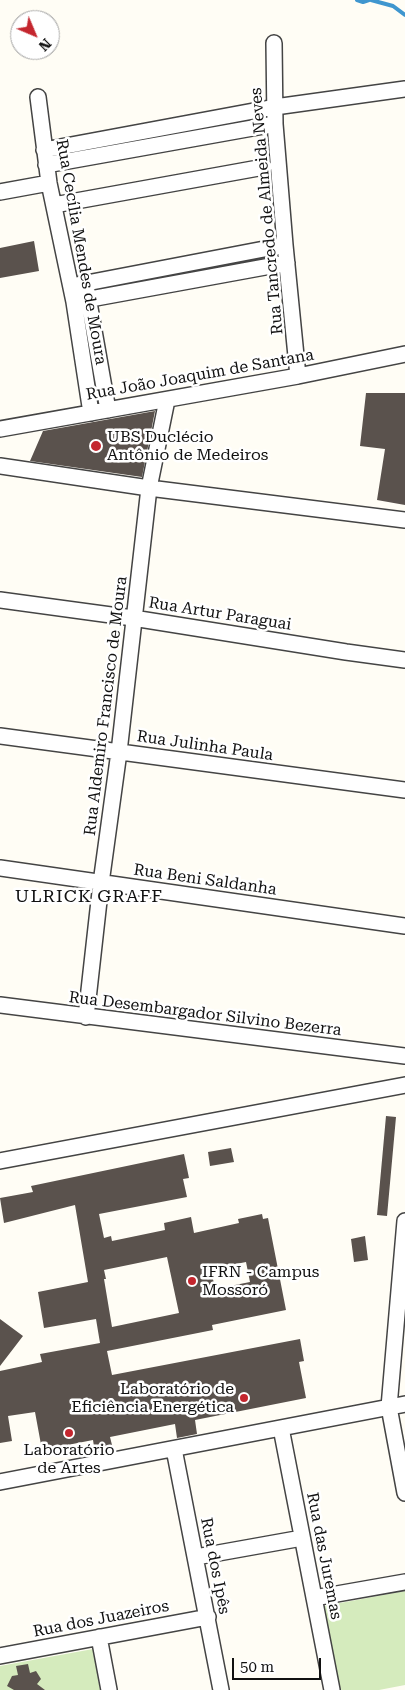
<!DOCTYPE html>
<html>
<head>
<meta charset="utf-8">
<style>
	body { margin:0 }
	#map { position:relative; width:405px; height:1690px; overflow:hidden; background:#fffdf5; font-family:"Roboto Serif",serif }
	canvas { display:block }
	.north { position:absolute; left:10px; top:10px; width:50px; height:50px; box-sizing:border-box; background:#fff; border:1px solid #a0a0a0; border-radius:50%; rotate:135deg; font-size:14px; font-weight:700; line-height:20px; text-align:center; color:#111 }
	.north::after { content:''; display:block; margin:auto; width:18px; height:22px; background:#c4262e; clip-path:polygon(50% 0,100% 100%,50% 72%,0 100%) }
	.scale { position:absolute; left:232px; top:1658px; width:89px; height:22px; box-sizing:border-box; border:2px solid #111; border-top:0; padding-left:6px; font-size:15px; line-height:18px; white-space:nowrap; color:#111; -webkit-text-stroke:4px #fff; paint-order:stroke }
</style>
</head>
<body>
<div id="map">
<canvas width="405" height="1690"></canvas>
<div class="north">N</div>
<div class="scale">50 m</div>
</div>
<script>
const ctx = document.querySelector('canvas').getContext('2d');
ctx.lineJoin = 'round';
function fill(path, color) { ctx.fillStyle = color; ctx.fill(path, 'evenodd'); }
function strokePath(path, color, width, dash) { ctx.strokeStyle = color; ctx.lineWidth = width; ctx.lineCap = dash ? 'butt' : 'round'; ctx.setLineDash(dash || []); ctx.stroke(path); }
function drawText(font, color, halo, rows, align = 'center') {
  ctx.font = font + ' "Roboto Serif",serif'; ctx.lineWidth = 5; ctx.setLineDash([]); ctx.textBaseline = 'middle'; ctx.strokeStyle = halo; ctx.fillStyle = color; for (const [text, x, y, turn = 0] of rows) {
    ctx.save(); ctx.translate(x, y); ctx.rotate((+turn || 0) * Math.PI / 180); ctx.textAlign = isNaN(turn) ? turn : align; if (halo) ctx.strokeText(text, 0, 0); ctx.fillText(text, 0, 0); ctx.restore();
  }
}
const green = new Path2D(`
	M405 1591V1685L379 1690H339L324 1606Z
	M93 1649 100 1690H0V1666Z`);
const stream = new Path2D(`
	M357 0 363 2 369 0
	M371 0 393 6 405 15`);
const building = new Path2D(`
	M34 241 39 271 0 278V248Z
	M366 393H405V505L377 500 385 449 360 446Z
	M155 411 142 477 30 461 43 431Z
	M386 1116 396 1117 387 1216 377 1215Z
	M231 1148 234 1162 210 1166 208 1152Z
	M184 1154 189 1178 183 1179 187 1197 99 1214 104 1238 111 1236 112 1241 165 1230 164 1223 191 1217 194 1233 239 1223 238 1219 262 1214 263 1219 268 1218 286 1310 212 1325 213 1330 107 1351 112 1375 300 1339 304 1361 299 1362 306 1398 195 1420 197 1434 177 1438 175 1424 110 1437 113 1449 95 1453 93 1440 42 1450 35 1412 8 1416 12 1441 0 1443V1371L42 1362 40 1354 100 1343 96 1319 44 1328 38 1292 88 1282 75 1205 4 1223 0 1198 33 1192 31 1186ZM167 1257 179 1313 112 1327 104 1279H106L104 1270ZM246 1262 250 1282 215 1289 211 1269Z
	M365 1236 368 1260 354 1262 351 1239Z
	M0 1319 23 1336 0 1366Z
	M28 1664 30 1673 36 1671 41 1679 37 1684 45 1690H14L7 1686 12 1676 18 1675 16 1666Z`);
const minor = new Path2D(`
	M274 43 275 124 285 245 298 376
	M38 97 49 183 74 302 91 413
	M44 150 275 107 405 89
	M46 165 275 124
	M0 192 49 183
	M54 205 264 167
	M71 286 285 245
	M87 291 108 410
	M74 302 287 263
	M0 429 298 376 405 354
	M0 466 149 488 405 520
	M0 600 133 618 346 652 405 660
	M0 736 405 790
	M0 868 405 926
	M0 1005 405 1056
	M86 1017 101 883 119 752 149 488 167 400
	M0 1161 405 1085
	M405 1221 389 1407 405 1493
	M281 1428 332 1690
	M174 1449 221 1690
	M0 1482 405 1404
	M196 1557 302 1538
	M314 1598 405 1582
	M99 1637 109 1690
	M0 1656 208 1617`);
const markers = [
	[96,446,6,"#c4262e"],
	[192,1281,5,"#c4262e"],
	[244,1398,5,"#c4262e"],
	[69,1433,5,"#c4262e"]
];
const streetNames = [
	["Rua Tancredo de Almeida Neves",267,211,-95],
	["Rua Cecília Mendes de Moura",81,252,80],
	["Rua João Joaquim de Santana",200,375,-10],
	["Rua Artur Paraguai",220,614,9],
	["Rua Aldemiro Francisco de Moura",106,706,-83],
	["Rua Julinha Paula",205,746,8],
	["Rua Beni Saldanha",205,880,8],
	["Rua Desembargador Silvino Bezerra",205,1014,7],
	["Rua das Juremas",324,1556,79],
	["Rua dos Ipês",215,1566,79],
	["Rua dos Juazeiros",101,1619,-11]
];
const poiNames = [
	["UBS Duclécio",107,437],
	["Antônio de Medeiros",107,455],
	["IFRN - Campus",202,1272],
	["Mossoró",202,1290],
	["Laboratório de",234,1389,"right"],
	["Eficiência Energética",234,1407,"right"],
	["Laboratório",69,1450,"center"],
	["de Artes",69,1468,"center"]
];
const neighbourhoodNames = [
	["ULRICK GRAFF",89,897]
];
fill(green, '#d5ebbd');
strokePath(stream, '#3f96cf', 4);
fill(building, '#5a524d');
strokePath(minor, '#444', 18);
strokePath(minor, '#fff', 15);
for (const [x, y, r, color] of markers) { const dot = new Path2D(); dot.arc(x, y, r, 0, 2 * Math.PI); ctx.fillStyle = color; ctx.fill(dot); strokePath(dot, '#fff', 2); }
drawText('16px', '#111', '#fff', streetNames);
drawText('16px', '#111', '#fff', poiNames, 'left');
ctx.letterSpacing = '1px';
drawText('18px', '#111', '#fff', neighbourhoodNames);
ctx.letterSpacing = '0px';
</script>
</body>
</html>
